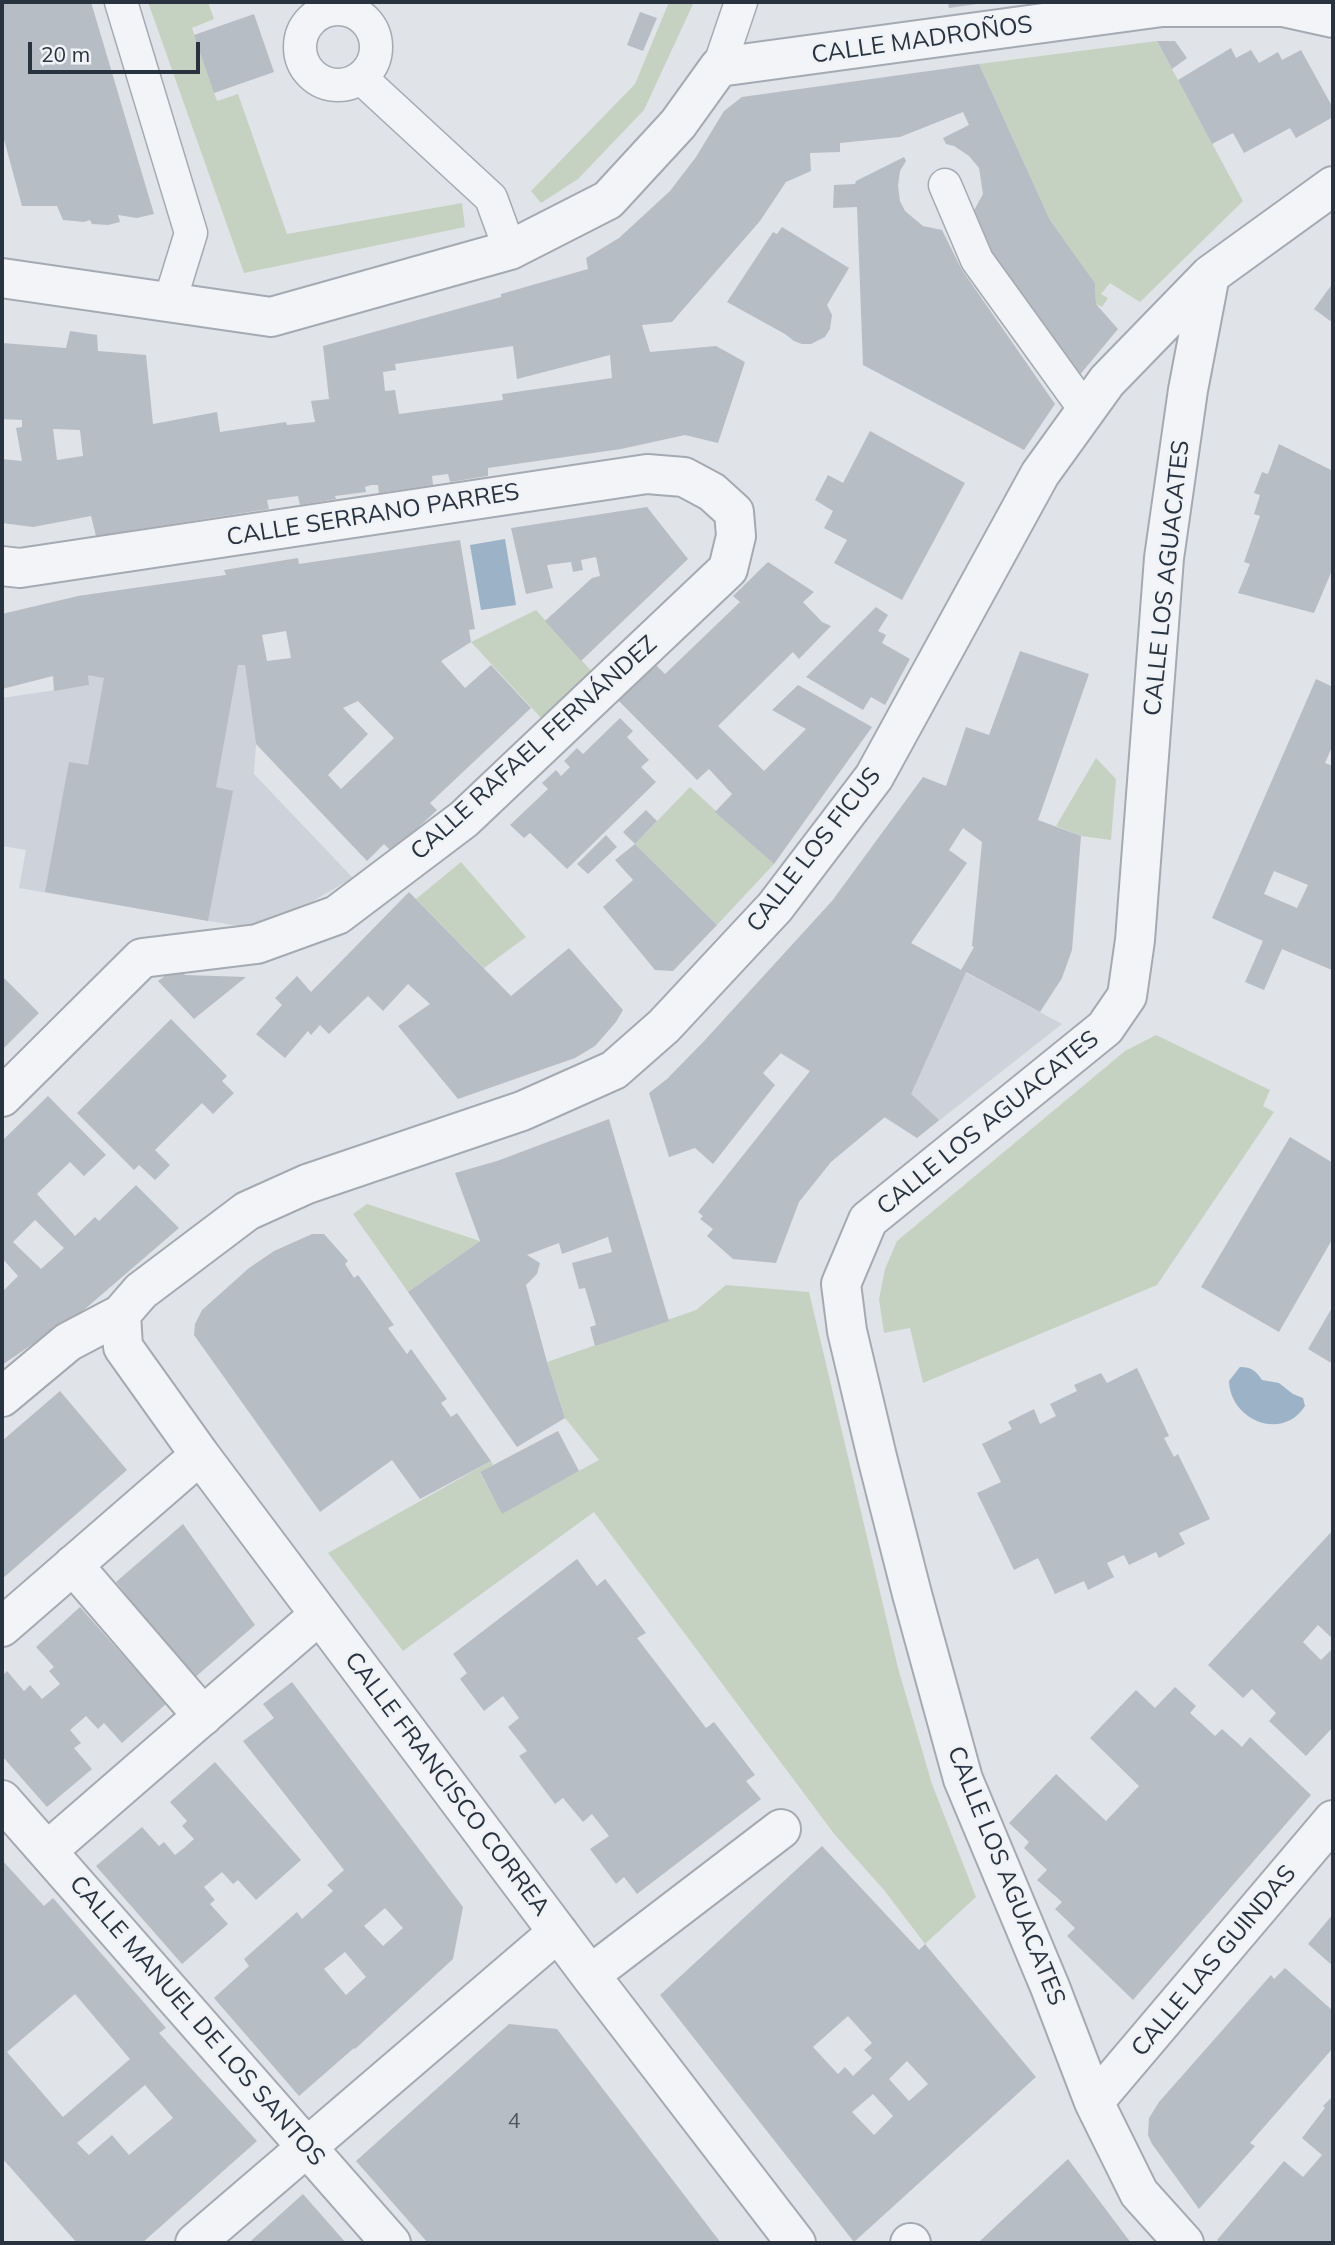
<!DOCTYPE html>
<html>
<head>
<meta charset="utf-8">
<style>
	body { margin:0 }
	#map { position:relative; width:1335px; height:2245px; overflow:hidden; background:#e0e3e8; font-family:Mulish,sans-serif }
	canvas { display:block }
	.frame { position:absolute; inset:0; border:4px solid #29323f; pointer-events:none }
	.scale { position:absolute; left:28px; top:42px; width:172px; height:32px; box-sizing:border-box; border:4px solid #29323f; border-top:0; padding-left:9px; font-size:21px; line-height:24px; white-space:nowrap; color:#29323f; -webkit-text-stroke:5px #eff2f6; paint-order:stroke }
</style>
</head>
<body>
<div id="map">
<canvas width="1335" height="2245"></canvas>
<div class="frame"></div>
<div class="scale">20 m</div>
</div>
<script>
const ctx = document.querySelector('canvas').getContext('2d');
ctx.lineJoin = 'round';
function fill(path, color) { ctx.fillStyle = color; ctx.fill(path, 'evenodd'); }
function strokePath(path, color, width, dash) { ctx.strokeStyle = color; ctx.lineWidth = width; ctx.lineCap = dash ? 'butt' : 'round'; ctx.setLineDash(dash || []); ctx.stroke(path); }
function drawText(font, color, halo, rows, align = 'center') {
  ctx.font = font + ' Mulish,sans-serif'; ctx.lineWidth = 5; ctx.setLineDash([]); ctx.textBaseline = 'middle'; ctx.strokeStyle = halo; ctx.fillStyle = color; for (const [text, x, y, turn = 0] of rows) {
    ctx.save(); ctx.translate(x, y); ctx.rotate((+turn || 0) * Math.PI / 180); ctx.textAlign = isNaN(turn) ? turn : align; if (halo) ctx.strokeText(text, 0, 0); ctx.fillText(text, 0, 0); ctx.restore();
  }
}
const built = new Path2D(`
	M226 575 245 665 256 744 254 774 353 878 276 922 244 927 19 888 26 850 2 846V698L89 685 78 596Z
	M832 901 1062 1024 917 1138 725 1019Z`);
const green = new Path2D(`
	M148 2H208L214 19 192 28 217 101 238 94 287 234 462 203 465 227 244 273Z
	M669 2H694L644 110 578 179 541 203 531 191 635 84Z
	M1157 41 1243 201 1140 302 1110 283 1101 294 1108 298 1102 307 1096 304 1095 283 1050 220 979 64Z
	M536 610 593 673 543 720 471 642Z
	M1096 758 1116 779 1111 840 1081 836 1056 826Z
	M690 787 774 864 717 925 635 844Z
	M461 862 526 937 484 968 416 899Z
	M1156 1035 1270 1090 1263 1106 1274 1112 1157 1285 923 1383 910 1328 884 1333 879 1299 885 1269 897 1241 1125 1051Z
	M367 1204 480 1241 408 1292 353 1214Z
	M726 1285 809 1292 898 1668 932 1784 976 1897 925 1944 884 1890 835 1835 594 1512 403 1651 328 1553 491 1461 493 1465 480 1473 502 1513 599 1460 565 1418 547 1362 696 1310Z`);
const water = new Path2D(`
	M505 539 516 605 481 610 470 545Z
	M1240 1367C1252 1367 1256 1371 1262 1380L1279 1383 1293 1394 1303 1398 1305 1406C1282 1442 1230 1420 1229 1381Z`);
const building = new Path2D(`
	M2 2H91L154 214 137 218 118 215 120 222 108 225 92 224 90 220 84 222 63 220 57 206H22L2 132Z
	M948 2H984V3L949 8Z
	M640 12 657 18 643 51 627 45Z
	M254 14 274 72 214 93 194 35Z
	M1157 41H1175L1187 58 1172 69Z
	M1231 48 1236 58 1251 50 1259 63 1278 52 1282 60 1301 50 1333 108V117L1296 138 1290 128 1244 153 1233 133 1212 144 1178 80Z
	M979 64 1050 220 1095 283 1096 304 1118 329 1078 377 991 252 972 214 983 194 979 168 969 156 954 146 946 144 943 138 969 125 963 112 900 137 840 143V152L810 153 811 171 786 182 760 221 672 322 642 325 650 352 716 346 745 362 718 443 685 435 621 449 488 468V476L450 482 448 474 432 476 433 485 379 493 378 485H371L365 487 366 492 335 496 336 499 300 505 298 496 267 500 269 509 96 536 91 516 33 527 2 523V459L22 461 16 428 22 427V420L2 419V343L66 348 70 331 97 335 98 351 146 355 153 424 217 412 220 432 286 422 287 425 315 422 311 401 329 399 323 346 501 297V294L588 269 586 258 619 238 670 191 696 157 724 111 742 97ZM513 346 517 379 610 355 612 378 502 394 503 400 399 414 395 390 385 391 383 372 396 370 395 364ZM53 429 80 430 83 456 57 460Z
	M904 157 906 161 900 171 898 186 900 201 905 211 923 226 942 230 962 270 1055 404 1024 450 863 365 857 207 833 208 834 185 855 184 856 181Z
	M782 227 849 268 827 305 832 315 830 329 825 337 811 344H802L794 341 785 334 727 302 773 232 777 234Z
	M1333 283V323L1314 309Z
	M870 431 965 483 902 600 834 563 847 540 824 528 833 511 815 500 828 475 843 483Z
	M1279 444 1333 471V568L1314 613 1238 593 1250 564 1244 562 1260 516 1254 514 1260 495 1254 493 1262 472 1268 474Z
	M647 507 688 559 581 661 545 621 592 578 600 576 596 557 581 560 583 570 573 572 571 562 547 565 553 588 526 594 511 528Z
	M460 540 475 629 469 630 471 642 441 661 465 688 491 665 531 708 430 803 437 810 392 852 384 844 367 861 256 744 245 665H238L216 787 233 791 208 921 45 892 69 762 88 765 104 678 88 675 89 685 54 691 53 676 2 689V614L78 596 226 575 224 570 298 558 299 564ZM286 631 291 658 267 661 262 635ZM358 701 394 738 341 789 328 775 368 734 343 708Z
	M768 562 814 592 803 602 822 622 831 626 799 659 793 652 718 726 764 771 806 729 772 710 798 685 872 727 774 864 715 812 732 794 709 769 697 780 616 698 653 662 665 674 740 602 733 596Z
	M876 607 888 615 878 631 886 635 882 643 910 659 885 705 871 697 863 710 806 677Z
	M1020 651 1089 674 1038 820 1081 836 1072 950 1062 978 1040 1012 966 972 911 1094 939 1120 917 1138 885 1117 831 1162 799 1202 776 1263 733 1259 707 1236 713 1229 700 1219 703 1216 698 1212 810 1071 781 1053 763 1073 775 1085 713 1164 695 1148 669 1157 649 1093 667 1079 705 1040 832 901 923 777 946 786 966 727 989 735ZM963 828 982 842 972 946 974 947 961 970 911 943 967 863 949 850Z
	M1316 679 1333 687V745L1325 763 1333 766V966L1332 970 1282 949 1264 990 1245 982 1263 941 1212 918ZM1274 871 1308 885 1297 908 1264 894Z
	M620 718 633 731 627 737 649 760 641 767 656 782 567 869 530 833 524 838 510 825 548 789 542 783 556 770 561 776 570 767 564 761 577 748 583 754Z
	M646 810 657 821 635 844 623 832Z
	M606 835 617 847 588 874 577 864Z
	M635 844 717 925 673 971 655 970 603 907 633 880 615 860Z
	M409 892 511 996 569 948 623 1010 616 1022 595 1046 575 1058 458 1099 398 1026 430 1004 408 984 383 1011 368 996 329 1034 320 1025 311 1035 308 1031 285 1058 256 1034 282 1005 275 998 297 976 311 992Z
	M177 967 185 975 246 977 194 1019 158 981Z
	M2 976 39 1013 2 1050Z
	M171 1019 227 1076 222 1081 234 1093 213 1114 202 1103 155 1150 170 1165 155 1180 139 1165 134 1170 77 1113Z
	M48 1096 106 1155 84 1176 70 1162 37 1194 75 1236 95 1217 99 1221 136 1185 179 1228 49 1340 46 1335 2 1365V1288L4 1290 18 1276 2 1258V1141ZM35 1220 64 1248 41 1269 13 1242Z
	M609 1119 669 1321 595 1346 590 1327 596 1325 585 1288 579 1289 572 1263 612 1252 608 1237 562 1254 559 1243 527 1255 540 1263 537 1274 526 1285 547 1362 565 1418 517 1447 408 1292 480 1241 455 1173 497 1161Z
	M1290 1137 1333 1163V1238L1279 1332 1201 1287Z
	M312 1234H324L348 1261 345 1264 354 1278 358 1275 394 1325 388 1328 407 1354 411 1349 447 1399 441 1403 451 1417 457 1413 491 1461 420 1499 392 1460 320 1512 194 1335 195 1324 202 1310 249 1268 274 1251Z
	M1333 1306V1364L1308 1349Z
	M1137 1368 1169 1436 1164 1438 1174 1457 1178 1454 1210 1519 1179 1533 1185 1544 1159 1558 1156 1552 1129 1565 1124 1555 1107 1563 1114 1577 1088 1590 1084 1581 1055 1594 1038 1558 1014 1570 995 1530 977 1493 1001 1482 982 1444 1012 1429 1008 1422 1034 1409 1040 1424 1056 1416 1050 1404 1077 1391 1074 1385 1101 1373 1107 1383Z
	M60 1391 127 1470 2 1579V1441Z
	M558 1431 579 1471 502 1514 480 1472Z
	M183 1524 255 1625 192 1680 136 1611 138 1610 116 1582Z
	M1333 1530V1639L1318 1625 1303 1642 1321 1660 1333 1648V1727L1306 1756 1269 1721 1276 1713 1252 1689 1243 1698 1208 1665Z
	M577 1559 597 1586 605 1579 625 1605 646 1633 637 1638 706 1728 714 1722 732 1745 755 1775 746 1781 761 1799 637 1894 624 1877 616 1884 590 1849 609 1836 592 1814 583 1822 563 1798 555 1804 519 1756 527 1751 508 1727 519 1718 503 1696 484 1711 460 1679 467 1673 453 1654Z
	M80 1607 166 1704 122 1743 104 1723 98 1729 86 1716 70 1730 81 1743 74 1748 92 1769 47 1807 2 1756V1676L7 1671 24 1691 30 1685 42 1699 60 1684 49 1671 54 1667 36 1647Z
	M292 1682 463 1907 453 1959 355 2049 354 2048 299 2096 214 1998 249 1966 244 1959 297 1912 302 1919 333 1891 327 1885 344 1870 243 1741 274 1718 263 1704ZM385 1908 403 1928 383 1946 364 1926ZM345 1952 366 1977 346 1995 324 1969Z
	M1175 1687 1196 1706 1190 1713 1215 1736 1222 1729 1242 1747 1250 1737 1311 1795 1133 2000 1067 1936 1075 1928 1055 1909 1062 1902 1037 1880 1047 1870 1024 1848 1029 1842 1009 1823 1056 1774 1106 1821 1139 1786 1090 1738 1136 1690 1155 1708Z
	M215 1762 301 1860 256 1900 238 1880 233 1884 222 1872 204 1887 215 1900 210 1904 228 1924 182 1964 96 1866 142 1827 159 1846 164 1842 175 1855 184 1848 194 1839 182 1826 187 1821 170 1802Z
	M822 1846 919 1950 925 1944 1036 2077 854 2242 660 1995ZM848 2016 872 2043 864 2050 872 2058 853 2076 845 2067 838 2074 813 2047ZM907 2061 928 2084 909 2101 889 2079ZM873 2094 893 2116 874 2135 852 2112Z
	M2 1860 44 1906 53 1898 166 2028 159 2033 257 2141 142 2243H77L2 2158ZM75 1994 130 2059 63 2117 7 2052ZM145 2085 173 2118 129 2155 112 2135 89 2155 77 2143Z
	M1333 1914V1966L1308 1944Z
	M1285 1968 1333 2011V2048L1250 2143 1255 2146 1199 2209 1152 2144 1148 2135 1149 2118 1159 2102 1271 1975 1274 1979Z
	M509 2024 557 2029 721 2243H428L356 2161Z
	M1333 2096V2243H1221L1217 2240 1284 2161 1303 2177 1322 2155 1302 2138 1325 2108 1323 2106Z
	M1068 2159 1131 2243H978L999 2223Z
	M303 2194 346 2243H249L254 2238Z`);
const service = new Path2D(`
	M121 2 191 233 169 304
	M300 47a38 38 0 1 1 76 0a38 38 0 1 1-76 0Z
	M719 67 741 2
	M361 78 491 198 510 250
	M945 185 977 260 1086 411`);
const pedestrian = new Path2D(`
	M73 1565 203 1716`);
const minor = new Path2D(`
	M2 278 271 317 510 250 608 200 678 124 719 67 1162 7H1283L1333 18
	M2 566 20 568 647 474 684 477 712 492 734 512 736 536 728 569 464 819 337 915 257 944 142 958 2 1097
	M121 1314 123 1347 200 1455 590 1975 796 2243
	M2 1397 68 1342 121 1314 141 1291 247 1211 307 1184 522 1111 614 1070 664 1026 775 907 874 777 1040 474 1107 381 1210 275 1333 186
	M2 1627 200 1455
	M2 1800 391 2243
	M47 1851 319 1615
	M590 1975 781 1829
	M1094 2102 1333 1820
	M195 2243 558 1932
	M910 2243H911
	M1184 2243 1139 2193 1094 2102 1050 1987 963 1779 912 1594 877 1457 847 1331 841 1284 868 1220 1105 1028 1127 996 1135 940 1164 558 1188 390 1210 275`);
const numberNames = [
	["4",514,2122]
];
const streetNames = [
	["CALLE MADROÑOS",922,40,-8],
	["CALLE SERRANO PARRES",373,515,-9],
	["CALLE LOS AGUACATES",1167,578,-84],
	["CALLE RAFAEL FERNÁNDEZ",534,748,-42],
	["CALLE LOS FICUS",814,850,-52],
	["CALLE LOS AGUACATES",988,1123,-39],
	["CALLE FRANCISCO CORREA",447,1784,53],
	["CALLE LOS AGUACATES",1006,1876,68],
	["CALLE LAS GUINDAS",1214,1961,-50],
	["CALLE MANUEL DE LOS SANTOS",197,2021,49]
];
fill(built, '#ced2da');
fill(green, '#c6d2c1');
fill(water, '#9cb2c7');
fill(building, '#b7bdc5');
strokePath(service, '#a5aab2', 35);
strokePath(pedestrian, '#a5aab2', 42);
strokePath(minor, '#a5aab2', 42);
strokePath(service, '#f2f4f7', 32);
strokePath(pedestrian, '#f2f4f7', 38);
strokePath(minor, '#f2f4f7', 38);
drawText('21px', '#4c5560', null, numberNames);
drawText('24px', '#29323f', '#eff2f6', streetNames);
</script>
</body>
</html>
